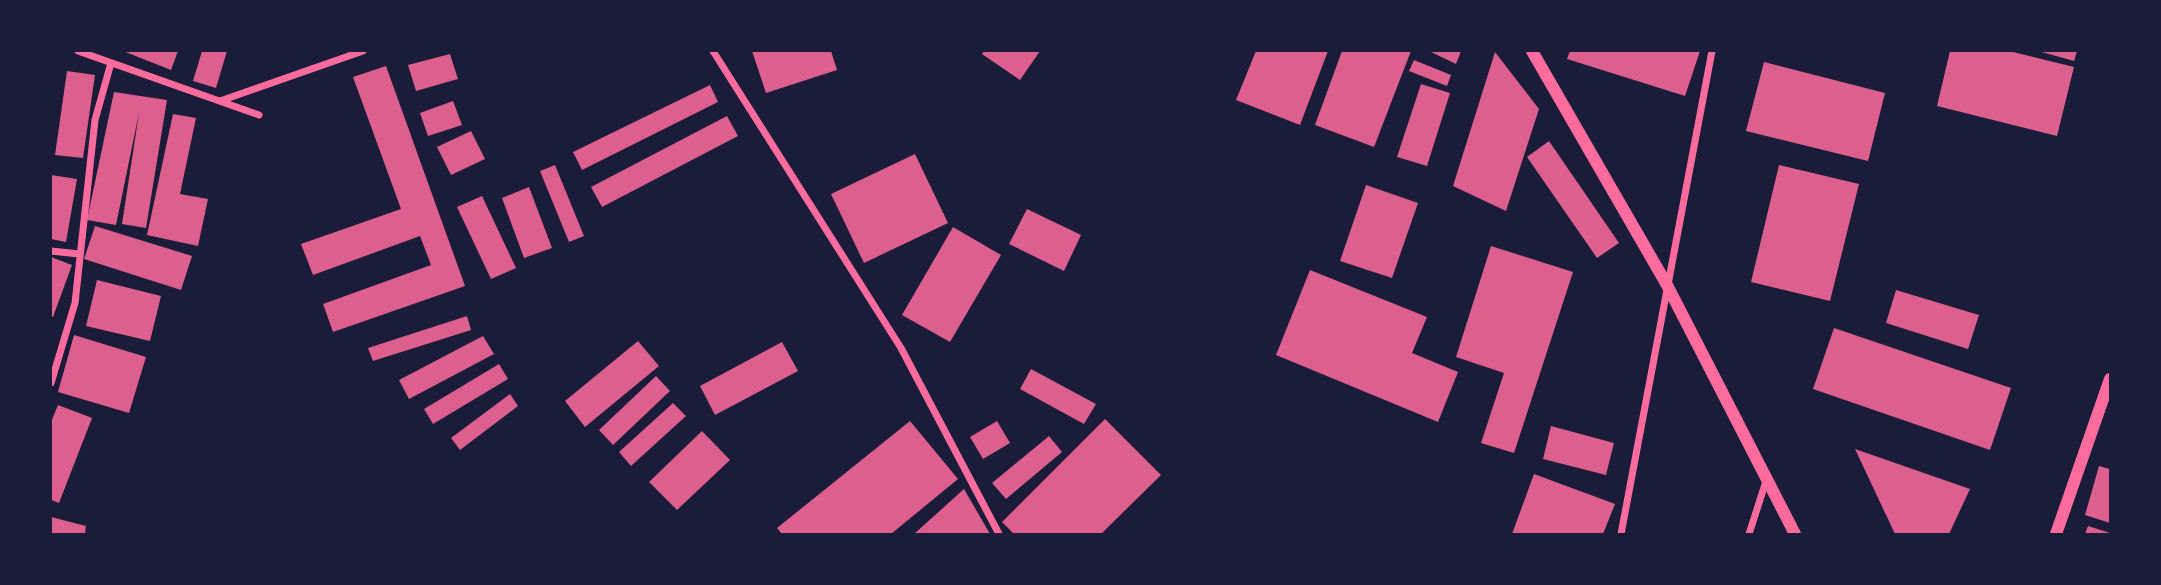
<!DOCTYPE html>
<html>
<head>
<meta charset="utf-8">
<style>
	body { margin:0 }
	#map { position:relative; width:2161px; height:585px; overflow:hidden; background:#1b1b3a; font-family:Georgia,serif }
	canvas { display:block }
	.frame { position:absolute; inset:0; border:52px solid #1b1b3a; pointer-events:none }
</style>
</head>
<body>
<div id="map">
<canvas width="2161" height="585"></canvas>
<div class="frame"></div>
</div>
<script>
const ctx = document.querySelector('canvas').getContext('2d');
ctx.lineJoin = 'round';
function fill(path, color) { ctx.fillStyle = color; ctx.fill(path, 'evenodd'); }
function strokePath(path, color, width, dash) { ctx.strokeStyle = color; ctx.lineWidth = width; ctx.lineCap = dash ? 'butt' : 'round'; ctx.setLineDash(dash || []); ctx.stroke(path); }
const building = new Path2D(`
	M123 51H178L171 70Z
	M202 51H227L216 88 193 81Z
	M752 51H831L837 70 766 93Z
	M984 51H1040L1020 80 982 54Z
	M1256 51H1328L1300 125 1236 100Z
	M1342 51H1411L1374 147 1315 125Z
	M1429 51H1461L1456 64Z
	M1570 51H1700L1685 96 1567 59Z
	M1950 51H2009L2074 67 2057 136 1937 106Z
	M2038 51H2077L2074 61Z
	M1495 52 1539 109 1506 211 1453 186Z
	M450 54 458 79 416 91 408 65Z
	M1414 60 1451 75 1447 86 1409 71Z
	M1764 62 1885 93 1868 161 1746 131Z
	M386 66 465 286 333 332 323 304 431 265 420 236 313 275 301 244 401 209 353 77Z
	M67 71 95 75 83 158 55 155Z
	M1421 84 1450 93 1427 166 1397 157Z
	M710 85 718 102 582 170 573 152Z
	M114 92 167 100 146 228 122 224 139 113 116 225 87 220Z
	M453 101 462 125 428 136 420 113Z
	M173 114 196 118 180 194 208 199 198 246 147 235Z
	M727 116 738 136 602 207 591 187Z
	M471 131 485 159 451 175 437 147Z
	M1549 141 1619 243 1597 258 1527 157Z
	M915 154 948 223 864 263 831 194Z
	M555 165 584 236 569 242 540 171Z
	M1779 165 1859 184 1830 301 1751 282Z
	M51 175 77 179 66 242 51 239Z
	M1366 185 1418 203 1392 278 1340 261Z
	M529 187 552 248 524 258 502 198Z
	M482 196 516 268 491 279 457 207Z
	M1027 209 1081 235 1064 271 1009 244Z
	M95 226 192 256 181 290 84 259Z
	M953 227 1001 255 950 342 902 315Z
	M1491 246 1573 272 1514 453 1481 443 1504 373 1456 357Z
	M51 257 72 265 53 317 51 316Z
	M1310 270 1427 317 1412 353 1458 372 1438 422 1276 355Z
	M97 280 161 296 150 341 86 326Z
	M1896 290 1979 315 1968 349 1886 323Z
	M467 316 471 330 373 361 368 348Z
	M1834 328 2011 388 1990 450 1813 389Z
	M74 335 146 357 129 413 58 392Z
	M483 336 494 354 409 399 399 380Z
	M638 341 659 366 585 427 565 401Z
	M782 342 798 371 715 415 700 386Z
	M499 364 508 379 433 424 424 409Z
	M1031 369 1096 404 1084 424 1020 389Z
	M656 376 670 391 613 445 599 430Z
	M510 394 518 406 460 450 451 438Z
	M673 403 686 416 631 466 619 452Z
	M58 405 92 418 59 503 51 500V422Z
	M1105 419 1161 475 1101 534H1014L1002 522Z
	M910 421 958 479 891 534H782L777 528Z
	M997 421 1010 443 983 459 970 437Z
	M1551 426 1614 443 1606 475 1543 459Z
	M702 431 730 460 677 510 649 482Z
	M1049 436 1062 452 1006 499 992 483Z
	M1855 449 1970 489 1949 534H1895Z
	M2099 466 2110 469V523L2085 515Z
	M1534 474 1615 504 1603 534H1512Z
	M964 489 990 534H914Z
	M51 517 86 526 85 534H51Z
	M2088 526 2110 533V534H2085Z`);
const minor = new Path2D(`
	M78 51 259 115
	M713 51 901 348 999 534
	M220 101 363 51
	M51 251 79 254
	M51 383 75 303 95 120 111 63
	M1621 534 1712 51
	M1749 534 1767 478`);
const tertiary = new Path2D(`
	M1532 51 1667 285 1795 534
	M2056 534 2110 379`);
fill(building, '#dd5f8e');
strokePath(minor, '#ff6b9d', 7);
strokePath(tertiary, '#ff6b9d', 12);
</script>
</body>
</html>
